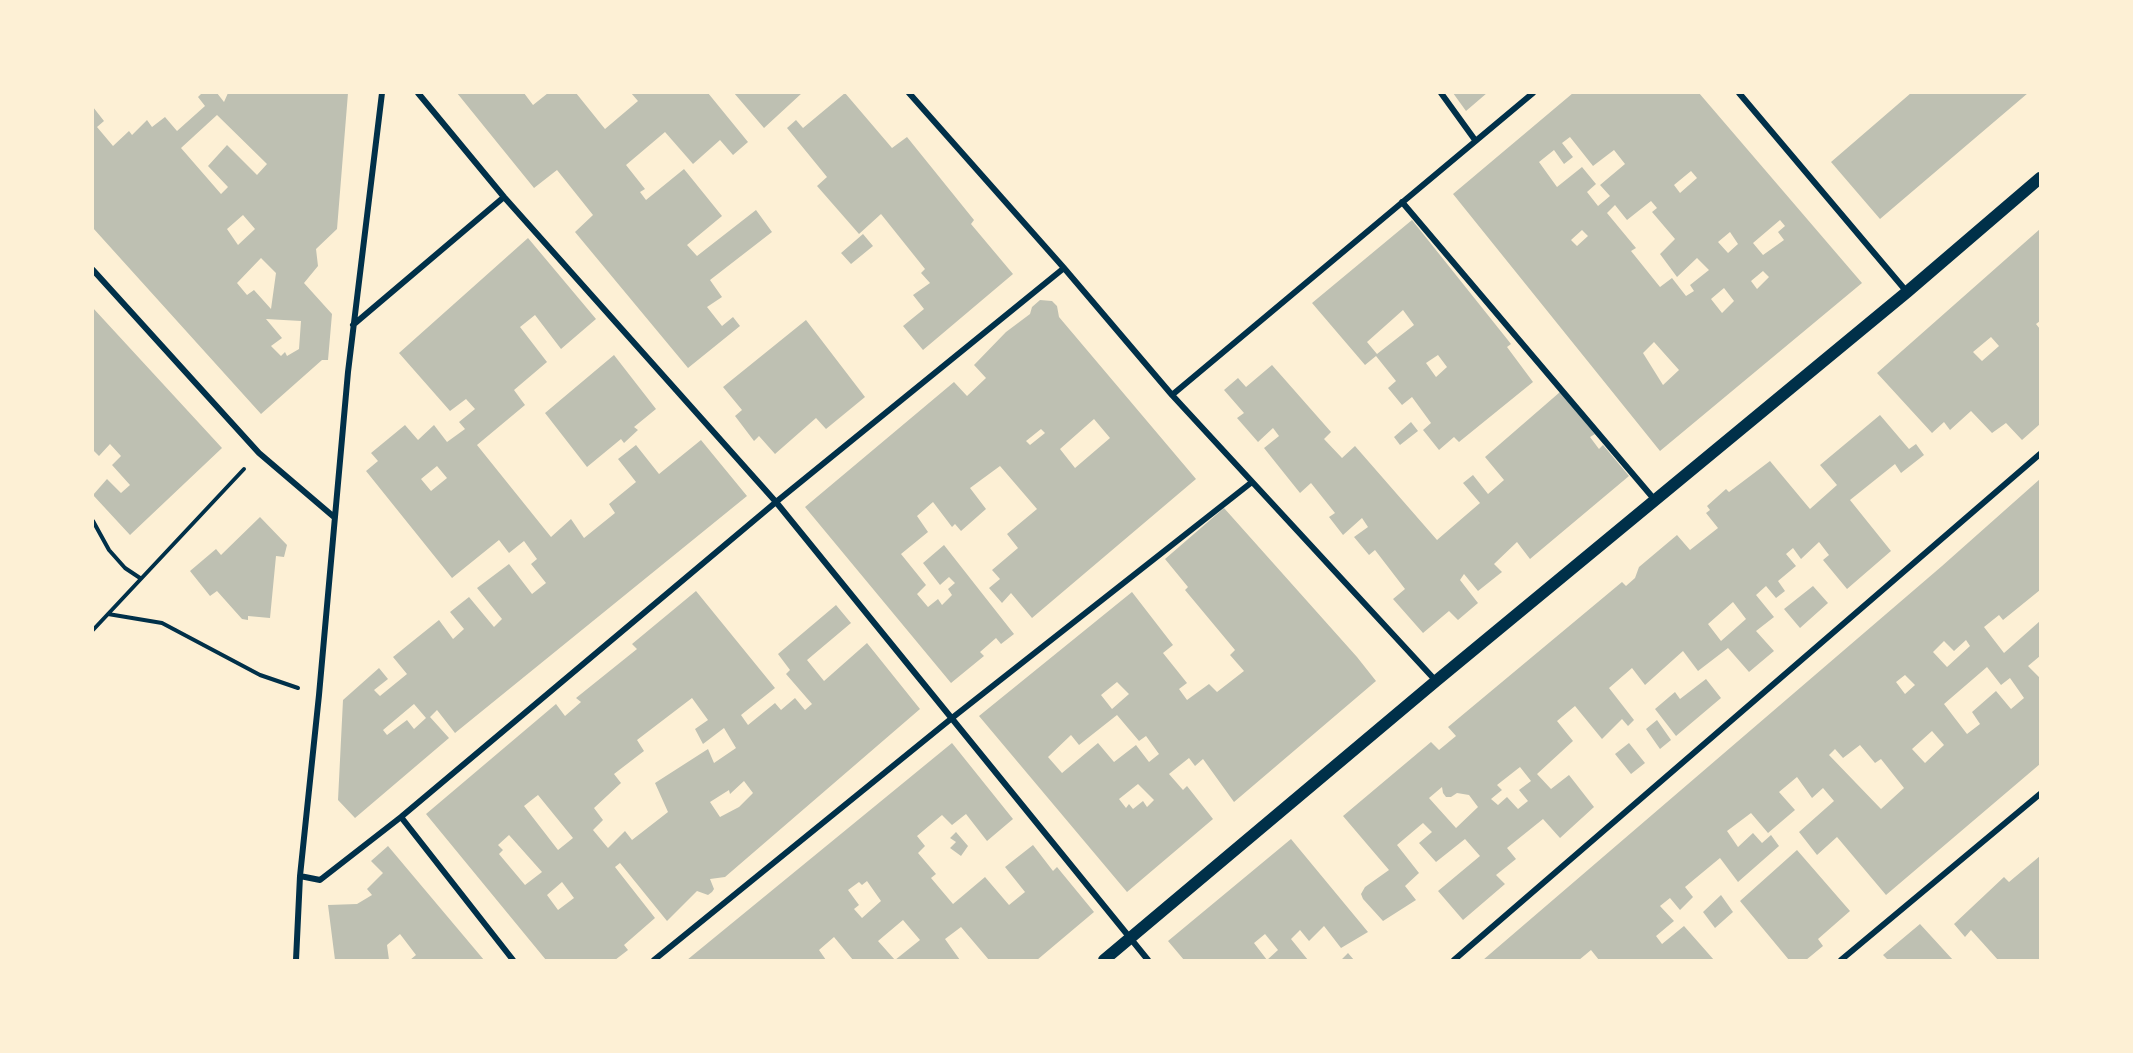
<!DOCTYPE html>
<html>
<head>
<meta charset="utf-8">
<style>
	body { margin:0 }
	#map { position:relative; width:2133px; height:1053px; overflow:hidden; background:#fdf0d5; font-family:"Playfair Display",serif }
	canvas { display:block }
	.frame { position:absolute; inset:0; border:94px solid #fdf0d5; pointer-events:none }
</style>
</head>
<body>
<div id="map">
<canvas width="2133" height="1053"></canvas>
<div class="frame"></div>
</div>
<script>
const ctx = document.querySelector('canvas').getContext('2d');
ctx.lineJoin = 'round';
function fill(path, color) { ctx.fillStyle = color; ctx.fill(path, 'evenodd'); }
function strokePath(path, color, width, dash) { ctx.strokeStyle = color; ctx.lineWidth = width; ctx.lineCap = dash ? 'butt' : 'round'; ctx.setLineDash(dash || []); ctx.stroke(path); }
const building = new Path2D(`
	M202 93H217L224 102 228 93H348L337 229 316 249 318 266 304 283 332 314 328 360H322L261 414 93 228V107L104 121 97 127 113 146 129 131 132 135 147 120 152 127 165 117 177 131 205 106 198 97ZM217 115 267 164 257 175 227 145 208 166 228 187 221 194 181 148ZM243 215 255 229 238 245 227 229ZM261 258 276 273 271 309 254 290 247 295 237 283ZM266 319 301 321 299 349 287 356 285 352 281 356 271 346 282 338Z
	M457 93H524L533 105 548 93H576L605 129 638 101 631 93H708L748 142 733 155 720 140 693 164 665 132 626 165 645 189 640 192 646 200 684 169 722 216 687 245 697 256 756 210 772 232 710 280 722 297 707 307 722 326 733 317 740 326 688 368 575 232 593 215 557 170 534 188Z
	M734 93H802L764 128Z
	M845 93 892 148 907 137 974 220 971 224 1013 274 923 350 903 326 924 309 913 295 930 283 921 273 925 269 881 214 859 234 817 186 827 177 787 128 796 120 803 128Z
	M1453 93H1487L1466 111Z
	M1573 93H1699L1862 283 1660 451 1453 194ZM1570 137 1593 166 1614 150 1625 164 1600 185 1610 196 1598 206 1587 192 1596 184 1582 167 1557 187 1539 162 1554 150 1564 164 1573 157 1562 143ZM1691 171 1697 178 1680 193 1674 185ZM1651 201 1657 208 1652 212 1675 239 1660 254 1677 277 1697 258 1709 270 1690 285 1694 291 1686 296 1672 278 1660 287 1631 251 1636 248 1607 213 1615 205 1627 220ZM1780 220 1785 226 1778 232 1784 240 1763 255 1753 243ZM1582 230 1588 236 1577 246 1571 240ZM1730 232 1738 244 1728 253 1718 242ZM1763 271 1769 277 1757 289 1751 281ZM1724 288 1734 301 1722 313 1711 299ZM1654 342 1679 370 1663 385 1643 353Z
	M1911 93H2028L1880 219 1831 162Z
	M1412 220 1511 344 1507 347 1533 382 1459 442 1454 437 1439 450 1423 430 1431 423 1412 397 1402 405 1388 388 1396 381 1376 356 1365 365 1312 303ZM1403 310 1414 325 1377 354 1367 342ZM1438 355 1447 367 1436 377 1426 363Z
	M2040 229V321L2036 324 2040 329V424L2022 440 2006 423 1992 433 1971 411 1950 430 1944 422 1932 433 1877 373ZM1991 337 1999 346 1982 361 1973 352Z
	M863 234 873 246 851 264 841 253Z
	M528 238 596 319 561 349 535 315 520 327 547 362 514 390 525 405 477 445 551 537 571 519 584 538 615 513 609 504 636 482 618 459 636 445 659 474 701 440 747 496 455 733 437 710 430 717 449 738 355 818 338 800 343 700 379 668 388 679 374 690 380 696 407 674 393 657 439 620 453 639 464 629 450 612 469 597 494 627 502 619 477 588 509 564 532 594 546 583 531 564 537 559 524 541 509 553 499 540 452 578 366 471 378 461 371 453 405 425 418 440 434 425 447 442 465 429 459 422 475 409 466 399 450 411 399 353ZM437 466 447 478 431 491 421 479ZM414 704 426 718 414 729 407 720 387 735 383 730Z
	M1040 300 1052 301 1057 306 1059 317 1196 479 1032 618 1011 593 1002 603 989 588 1000 579 992 570 1018 548 1007 534 1037 509 1000 466 970 488 986 509 961 531 955 524 952 527 933 502 917 516 928 532 901 554 926 585 917 594 928 607 938 599 942 605 952 595 948 589 955 583 949 577 940 585 923 563 944 545 1014 634 1001 644 996 638 980 652 984 656 951 683 805 507 954 382 967 396 986 378 974 365 1006 332 1030 314 1032 307ZM1094 419 1110 438 1075 468 1060 449ZM1041 429 1045 433 1030 445 1026 441Z
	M93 308 222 448 130 535 93 495 107 479 121 493 130 485 112 465 121 456 110 444 99 456 93 450Z
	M806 320 865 397 826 429 816 418 775 454 759 436 754 441 735 416 742 410 723 387Z
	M614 355 656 409 634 427 638 430 624 443 621 439 587 467 545 413Z
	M1272 365 1331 432 1324 439 1342 458 1355 446 1437 540 1480 503 1463 483 1473 475 1488 494 1504 480 1485 457 1560 392 1595 434 1590 437 1599 449 1603 445 1629 476 1530 559 1517 542 1494 564 1502 572 1478 591 1464 574 1460 580 1478 603 1458 620 1449 611 1423 633 1393 599 1405 589 1375 550 1369 555 1354 537 1368 527 1362 518 1343 535 1329 517 1335 513 1311 483 1300 493 1264 448 1279 436 1273 428 1258 442 1237 418 1244 413 1224 390 1238 378 1246 387Z
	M1880 415 1909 449 1916 444 1924 455 1901 473 1895 464 1850 500 1891 551 1847 589 1823 560 1829 555 1819 542 1801 559 1793 548 1786 554 1796 566 1778 581 1785 591 1776 598 1766 586 1756 595 1774 617 1756 631 1774 651 1749 672 1728 648 1698 671 1683 651 1645 685 1632 668 1609 688 1634 720 1628 726 1622 719 1602 739 1575 706 1557 721 1573 741 1537 774 1551 789 1569 775 1594 807 1560 838 1543 819 1507 848 1516 859 1496 875 1505 884 1463 920 1438 891 1480 856 1465 839 1436 862 1419 843 1432 832 1423 823 1397 845 1419 873 1405 886 1416 900 1383 921 1363 899 1361 894 1365 887 1389 870 1343 816 1431 742 1439 750 1456 736 1448 727 1622 582 1626 586 1635 578 1639 567 1677 535 1690 550 1718 528 1706 513 1710 510 1707 506 1726 489 1729 492 1770 461 1810 509 1837 485 1820 465ZM1733 602 1746 619 1721 641 1708 624ZM1520 767 1531 781 1519 790 1528 801 1518 809 1507 797 1498 805 1491 799 1502 790 1497 785ZM1442 787 1443 793 1446 797H1451L1457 793 1469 795 1478 807 1456 828 1429 798Z
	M1411 422 1418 431 1400 445 1394 437Z
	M2040 479V590L2003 620 1999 615 1984 627 2004 653 2040 621V656L2028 666 2040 678V764L1886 895 1837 837 1817 855 1799 832 1834 801 1823 788 1812 798 1797 777 1779 792 1795 810 1768 833 1751 813 1727 831 1738 847 1753 833 1762 843 1771 835 1779 846 1738 882 1720 858 1685 887 1693 897 1680 910 1670 898 1660 906 1674 921 1656 936 1662 944 1684 926 1714 960H1599L1591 950 1579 960H1483L1942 566ZM1966 640 1970 646 1947 667 1933 652 1944 641 1954 651ZM1987 667 2001 685 2010 678 2024 698 2011 709 1996 691 1972 712 1980 724 1967 734 1944 704ZM1905 675 1915 685 1905 694 1896 682ZM1932 731 1944 745 1925 763 1912 749ZM1860 745 1875 763 1881 759 1904 788 1881 809 1829 755 1835 749 1843 758Z
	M1224 508 1357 657 1376 681 1234 802 1203 759 1195 766 1189 758 1169 774 1183 790 1187 786 1213 819 1127 892 979 716 1132 592 1173 645 1163 653 1187 683 1179 689 1187 700 1209 684 1217 692 1244 671 1230 655 1235 650 1185 590 1188 587 1165 559ZM1117 682 1129 694 1112 709 1101 695ZM1117 715 1139 741 1146 736 1159 754 1149 762 1136 745 1114 762 1098 743 1062 773 1048 757 1071 735 1079 745ZM1138 784 1154 800 1147 807 1143 801 1133 809 1129 804 1126 808 1119 799Z
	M260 517 287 545 284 557 276 556 270 618 248 616V620L242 619 217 591 210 596 190 571 216 549 221 555Z
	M1813 586 1828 603 1800 628 1784 609Z
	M696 591 775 688 741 715 748 725 775 703 781 710 795 698 805 710 812 704 786 674 790 670 778 654 836 605 851 623 807 660 824 681 867 643 920 709 725 877 710 879 714 889 712 892 708 895 697 891 667 921 620 863 615 867 655 918 624 945 628 950 615 960H546L426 814 556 704 565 716 581 702 576 698 637 649 632 644ZM692 698 708 720 695 729 703 744 724 728 736 748 714 763 708 749 655 783 668 812 632 840 625 831 608 848 593 830 603 820 594 808 621 783 614 774 644 751 637 740ZM744 781 753 793 739 807 720 817 710 802 729 790 730 794ZM538 795 573 838 558 850 524 806ZM509 835 542 872 525 885 499 854 503 850 498 845ZM562 882 574 898 558 910 547 895Z
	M1706 679 1721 698 1676 736 1655 709 1675 692 1680 699Z
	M1657 720 1671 740 1660 749 1646 729Z
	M952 743 1013 819 987 841 966 814 952 825 942 815 917 836 925 846 918 853 936 874 931 878 953 904 985 877 1009 905 1025 892 1005 867 1033 845 1053 871 1057 867 1094 912 1037 960H989L961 927 945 939 960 960H853L834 937 819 950 826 960H687ZM867 881 881 901 862 918 854 909 859 905 848 890 859 882 862 885ZM903 920 920 940 895 960 878 941Z
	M1629 743 1645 763 1631 774 1615 754Z
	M956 832 968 846 961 856 950 848 956 842 950 838Z
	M1291 839 1368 932 1341 948 1324 926 1309 941 1300 930 1291 939 1308 960H1184L1168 941ZM1265 934 1278 950 1267 960 1254 943Z
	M388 846 484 960H410L416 955 400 934 387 945 389 960H335L328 905 357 904 372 895 367 889 383 873 371 861Z
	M1797 850 1850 911 1818 939 1823 946 1806 960H1789L1740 901Z
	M2040 856V960H1998L1971 930 1965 937 1954 924 2004 877 2009 882Z
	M1721 895 1733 912 1715 928 1703 912Z
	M1920 924 1953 960H1888L1883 955Z
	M1348 953 1354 960H1341Z`);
const path = new Path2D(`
	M93 521 109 550 125 568 140 578
	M108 614 162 623 260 675 298 688
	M93 630 244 469`);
const minor = new Path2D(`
	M418 93 504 197 776 502 1148 960
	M909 93 1064 268 1172 395 1436 681
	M1441 93 1475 140
	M1739 93 1907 292
	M1402 202 1654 499
	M93 270 259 453 334 517
	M353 325 504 197
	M1172 395 1533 93
	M401 817 513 960
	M300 876 320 880 401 817 776 502 1064 268
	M296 960 300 876 319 695 348 372 382 93
	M654 960 952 718 1252 482
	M1454 960 2040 454
	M1841 960 2040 794`);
const secondary = new Path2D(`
	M1104 960 1436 681 1907 292 2040 178`);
fill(building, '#bec0b2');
strokePath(path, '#003049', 4);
strokePath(minor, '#003049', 6);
strokePath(secondary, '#003049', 12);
</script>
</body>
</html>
